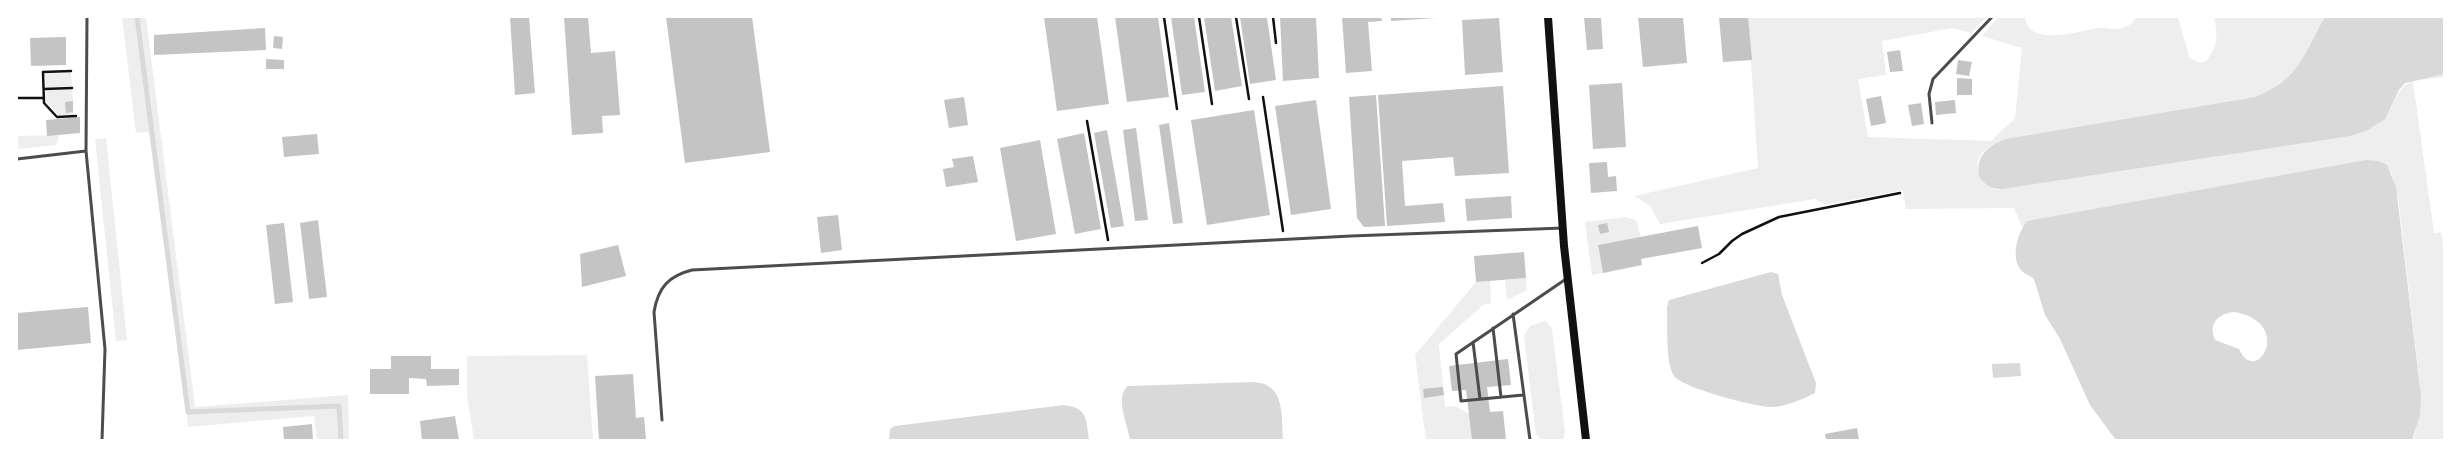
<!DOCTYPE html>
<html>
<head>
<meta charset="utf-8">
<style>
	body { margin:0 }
	#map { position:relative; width:2461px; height:457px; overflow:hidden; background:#fff; font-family:"Source Sans 3",sans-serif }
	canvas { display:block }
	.frame { position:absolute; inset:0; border:18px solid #fff; pointer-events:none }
</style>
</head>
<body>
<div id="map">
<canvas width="2461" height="457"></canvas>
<div class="frame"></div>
</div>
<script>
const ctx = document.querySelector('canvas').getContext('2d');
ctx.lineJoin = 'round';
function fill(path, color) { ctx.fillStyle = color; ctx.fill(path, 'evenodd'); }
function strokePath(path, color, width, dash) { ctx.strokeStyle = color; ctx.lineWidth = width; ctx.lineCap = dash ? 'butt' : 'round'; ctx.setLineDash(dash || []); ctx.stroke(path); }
const green = new Path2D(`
	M122 17H146L195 407 348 395 349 440H317L314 416 188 427 149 132 136 133Z
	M1748 17H1987L1971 33 1953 28 1882 41 1886 75 1858 79 1868 137 1991 141 2015 118 2022 48 1982 36 1998 17H2025C2028 48 2079 31 2098 28 2105 27 2112 30 2119 29 2125 28 2134 23 2136 17H2178L2189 57 2198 62H2205C2218 47 2218 36 2214 17H2325C2305 55 2298 80 2255 97L2005 139C1998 143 1988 147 1983 152 1969 167 1984 183 1996 190L2390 110C2404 77 2411 81 2444 74V77L2413 81 2434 233 2441 232 2444 252V440H2412L2415 434 2420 384 2398 197 2391 172 2027 221 2022 227 2014 208 1906 209 1903 190 1825 205 1815 199 1660 224 1650 206 1634 196 1758 168Z
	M71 72 72 86 46 88 45 74Z
	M72 89 73 101 66 102V112H73V115H58L46 102V90Z
	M59 135 56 145 17 149V136Z
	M106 138 127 340 116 341 95 139Z
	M1626 217 1636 220 1641 237 1598 245 1603 273 1592 275 1585 222Z
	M1526 278 1527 290 1507 300 1505 280Z
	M1490 281 1491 303 1483 305 1439 344 1445 407 1455 406 1469 414 1472 440H1426L1415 355 1476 282Z
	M1546 321 1552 329 1565 432 1563 440H1542L1536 434 1535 427 1524 336 1530 326Z
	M587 355 593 440H474L467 395V356Z`);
const water = new Path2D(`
	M2325 17H2444V74L2405 83 2399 90 2385 119 2366 131 2350 136 2002 189C1992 190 1984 184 1979 176 1976 155 1987 147 2005 139L2255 97C2300 79 2303 55 2325 17Z
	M2366 160 2378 161 2387 165 2396 187 2421 396 2420 415 2412 440H2116L2090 405 2060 339 2045 315 2034 279C2031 276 2027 275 2023 272 2009 260 2018 232 2027 221ZM2234 312C2295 322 2257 388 2239 349L2215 340C2208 323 2218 314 2234 312Z
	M1771 272 1778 274 1782 295 1816 383 1815 393C1804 399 1784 407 1771 407 1756 407 1682 388 1674 376 1665 362 1668 324 1667 307L1669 300Z
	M2020 363 2021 376 1993 378 1992 364Z
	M1255 382C1286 385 1281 416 1283 440H1130C1128 425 1114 397 1128 386Z
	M1064 405C1088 408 1086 419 1089 440H889L890 429 895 426Z`);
const stream = new Path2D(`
	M137 17 188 412 339 406 341 440`);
const building = new Path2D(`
	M510 17H529L535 93 515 95Z
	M564 17H588L591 53 615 51 620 115 602 116 603 133 572 135Z
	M666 17H752L770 152 685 163Z
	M1044 17H1097L1109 104 1057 111Z
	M1115 17H1158L1169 97 1127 102Z
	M1171 17H1194L1205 92 1182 95Z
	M1204 17H1231L1242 86 1215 91Z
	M1240 17H1267L1276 80 1250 84Z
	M1280 17H1316L1319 78 1283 81Z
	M1342 17H1381L1382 21 1368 22 1372 71 1346 73Z
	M1391 17H1436V18L1391 21Z
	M1584 17H1601L1603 49 1587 50Z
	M1638 17H1683L1687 63 1643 67Z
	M1719 17H1748L1752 60 1723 62Z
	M1499 18 1503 72 1465 75 1462 20Z
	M265 28 266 50 154 55V35Z
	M274 36 283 37 282 49 273 48Z
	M66 37V65L31 66 30 38Z
	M1900 50 1903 71 1890 72 1887 52Z
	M266 59 284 60V69H266Z
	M1958 60 1972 62 1969 76 1956 74Z
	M1957 78 1972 79V95H1957Z
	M1622 83 1626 147 1593 149 1589 85Z
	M1503 86 1509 173 1455 176 1453 157 1402 161 1405 206 1443 203 1445 222 1387 226 1378 95Z
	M1376 95 1385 226 1364 227 1357 218 1349 97Z
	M1881 96 1886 123 1871 126 1866 99Z
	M964 97 968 125 949 128 944 100Z
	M1316 100 1331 209 1291 215 1275 106Z
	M1955 100 1956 113 1936 115 1935 102Z
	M73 101V112L66 113 65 102Z
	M1921 103 1924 124 1912 126 1908 105Z
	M1254 110 1270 215 1207 225 1191 120Z
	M80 117V133L47 136 46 120Z
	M1169 123 1183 223 1173 224 1159 125Z
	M1136 128 1148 220 1135 221 1123 130Z
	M1107 130 1124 226 1111 228 1094 133Z
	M1084 133 1101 229 1075 234 1057 139Z
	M317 134 319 154 284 157 282 137Z
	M1040 140 1056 234 1016 241 1000 148Z
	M973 156 978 182 946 187 943 169 954 167 952 159Z
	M1607 162 1608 177 1616 176 1617 191 1591 193 1589 163Z
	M1511 196 1512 218 1467 221 1465 199Z
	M838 215 842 250 821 253 817 217Z
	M318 220 327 297 309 299 300 223Z
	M284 223 293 302 275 304 266 225Z
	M1607 223 1609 232 1600 234 1598 225Z
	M1698 226 1702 248 1641 259 1642 265 1603 273 1598 245Z
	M618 245 626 276 582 287 580 254Z
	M1524 252 1526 278 1476 282 1474 256Z
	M88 307 91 343 17 350V313Z
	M391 356H431V369H459V385L427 386 426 379 409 378V394H370V369H391Z
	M1508 359 1511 385 1487 387 1490 412 1503 411 1506 440H1472L1466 390 1452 391 1449 366Z
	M633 374 636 418 644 417 646 439 599 440 595 376Z
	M1443 387 1444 395 1424 398 1423 389Z
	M455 416 459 440H422L420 421Z
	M312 424 313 440H284L283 427Z
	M1857 428 1859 440H1826L1825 434Z`);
const path = new Path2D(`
	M1164 17 1177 109
	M1199 17 1212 104
	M1236 17 1249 99
	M1273 17 1276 43
	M71 71 43 72 44 103 57 117 76 116
	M44 89 72 88
	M1263 97 1283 231
	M17 98H44
	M1087 121 1108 240
	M1702 263 1719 254 1732 241 1742 234 1779 217 1900 193`);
const service = new Path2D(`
	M87 17 86 151 105 349 102 440
	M1932 123 1929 94 1933 79 1992 17
	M17 159 86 151
	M1513 314 1530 440
	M1493 328 1501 397
	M1473 342 1480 399
	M1523 395 1461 401 1456 354 1566 279
	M662 420 654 312C658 288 668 276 692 270L1351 236 1563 228`);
const secondary = new Path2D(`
	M1548 17 1564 246 1586 440`);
fill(green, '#eee');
fill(water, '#d9d9d9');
strokePath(stream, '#d9d9d9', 5);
fill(building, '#c4c4c4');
strokePath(path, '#111', 2.5);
strokePath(service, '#4c4c4c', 3);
strokePath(secondary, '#111', 8);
</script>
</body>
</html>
